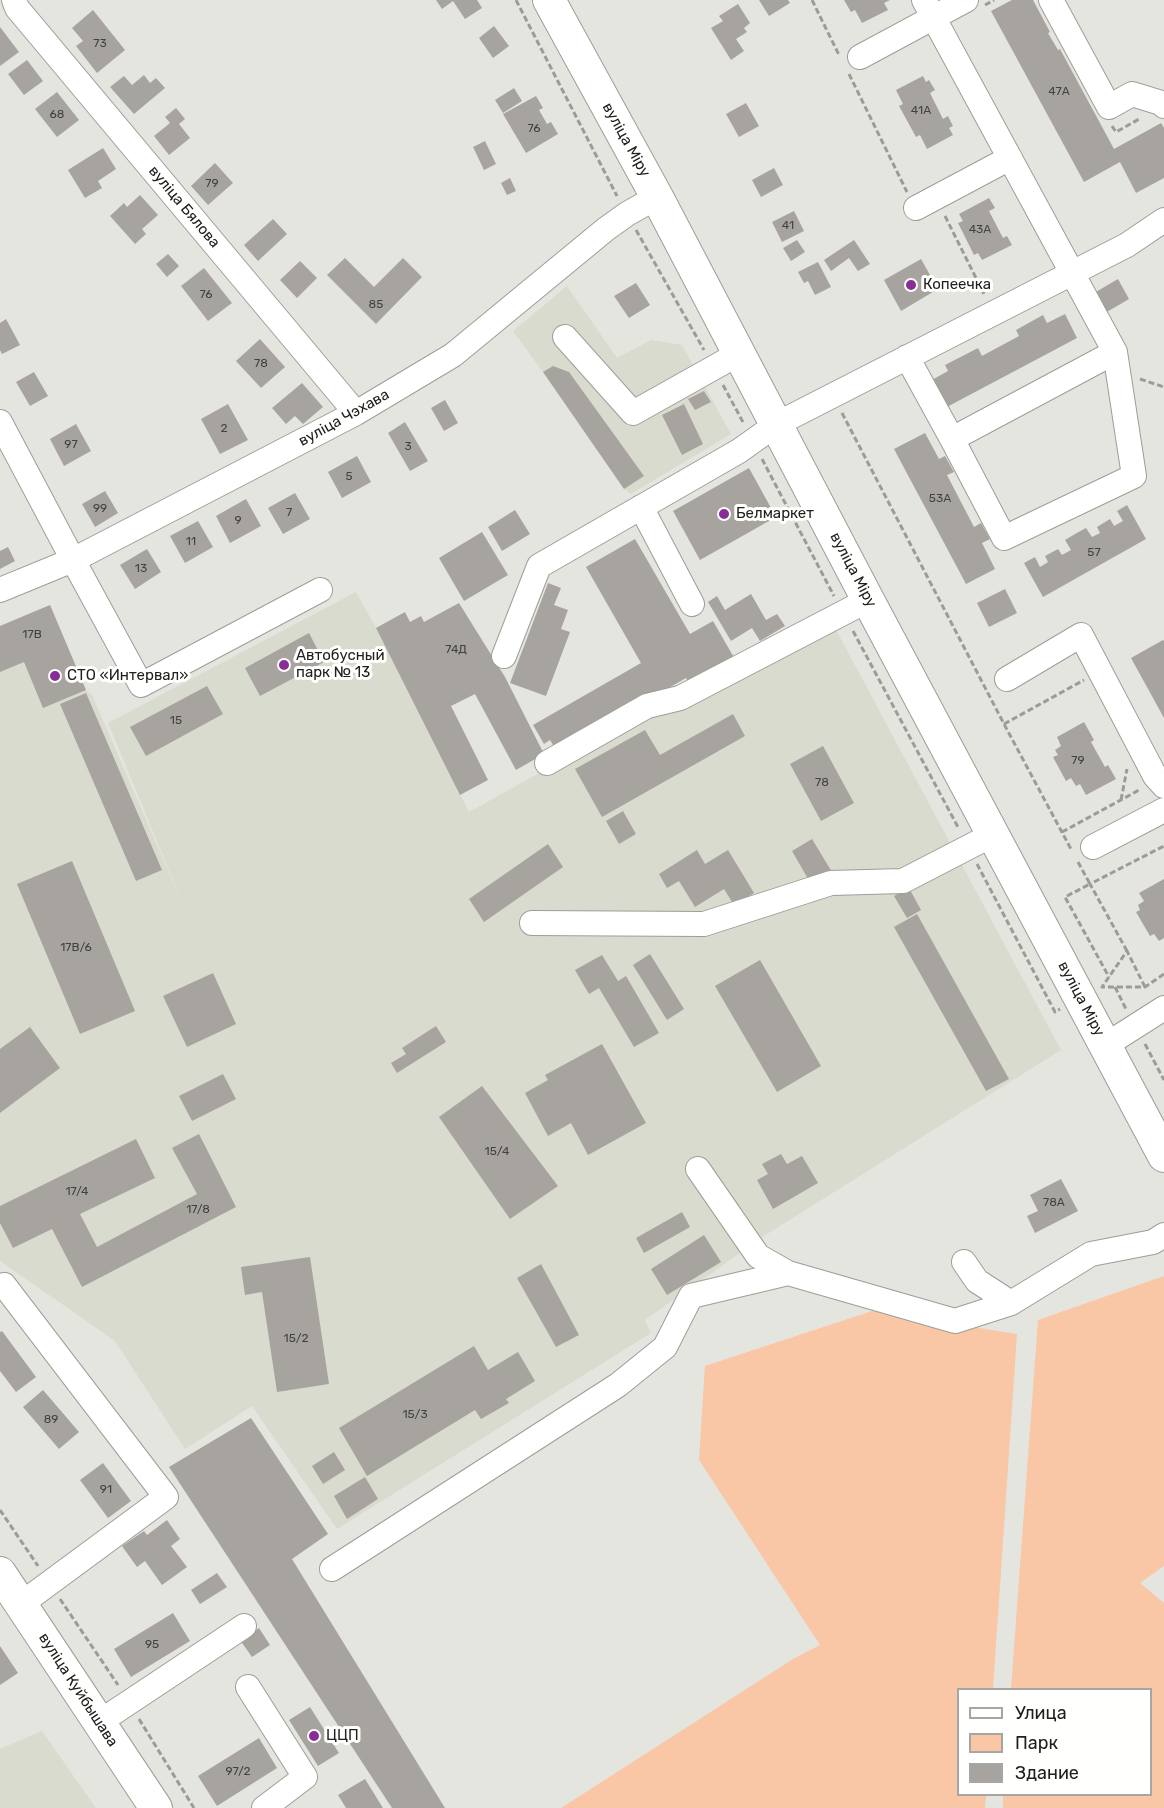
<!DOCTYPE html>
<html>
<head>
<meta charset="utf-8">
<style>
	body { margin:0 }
	#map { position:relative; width:1164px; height:1808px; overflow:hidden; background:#e4e5df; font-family:Rubik,sans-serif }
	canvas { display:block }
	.legend { position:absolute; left:957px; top:1688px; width:195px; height:108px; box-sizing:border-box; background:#fffffe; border:2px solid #a6a6a4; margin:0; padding:8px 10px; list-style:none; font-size:18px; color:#20211e }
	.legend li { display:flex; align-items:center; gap:12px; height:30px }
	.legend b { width:30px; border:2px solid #a6a6a4 }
</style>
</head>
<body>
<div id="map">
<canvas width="1164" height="1808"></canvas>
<ul class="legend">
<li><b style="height:8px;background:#fff"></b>Улица</li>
<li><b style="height:16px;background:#f9c6a6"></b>Парк</li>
<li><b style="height:16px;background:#a7a49f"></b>Здание</li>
</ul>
</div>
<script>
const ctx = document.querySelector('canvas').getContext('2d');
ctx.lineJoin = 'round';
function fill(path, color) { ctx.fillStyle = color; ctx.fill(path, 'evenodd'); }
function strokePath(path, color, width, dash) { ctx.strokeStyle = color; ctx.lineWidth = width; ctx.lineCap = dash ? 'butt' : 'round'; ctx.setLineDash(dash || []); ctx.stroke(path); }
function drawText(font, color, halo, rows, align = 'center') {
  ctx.font = font + ' Rubik,sans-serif'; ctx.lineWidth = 6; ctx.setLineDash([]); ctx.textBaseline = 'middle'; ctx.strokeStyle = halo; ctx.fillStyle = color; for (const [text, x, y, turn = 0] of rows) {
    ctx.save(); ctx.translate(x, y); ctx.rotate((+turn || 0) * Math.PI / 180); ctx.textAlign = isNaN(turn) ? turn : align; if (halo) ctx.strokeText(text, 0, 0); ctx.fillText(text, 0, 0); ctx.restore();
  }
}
const built = new Path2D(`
	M567 286 617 358 651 340 682 345 731 434 631 494 624 489 543 372 513 331Z
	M356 592 376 628 469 812 827 613 1061 1050 767 1234 645 1320 651 1333 337 1529 252 1406 185 1449 115 1341 0 1261V626L50 605 86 690 92 695 185 909 108 723Z
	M42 1731 96 1808H0V1749Z`);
const green = new Path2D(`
	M1164 1276V1566L1140 1583 1164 1603V1808H1003V1795L1150 1794V1690L1011 1689 1038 1320Z
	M872 1311 1017 1334 993 1689 958 1690V1794L986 1795 985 1808H561L793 1659 820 1645 699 1460 705 1366Z`);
const building = new Path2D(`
	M436 0H477L482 8 465 19 453 1 442 9Z
	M759 0H788L790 3 769 16Z
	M844 0H890L884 3 888 10 862 23 855 10 851 12Z
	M1012 0H1033L1050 32 1048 33 1058 50 1060 49 1114 149 1161 123 1164 128V178L1136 193 1120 162 1084 182 991 11Z
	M738 4 750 23 744 28 747 32 736 39 744 51 731 60 711 28 723 21 719 16Z
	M93 10 125 50 97 73 76 46 83 41 72 28Z
	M494 26 509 46 493 58 479 38Z
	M0 27 19 52 0 66Z
	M27 60 43 81 24 95 8 74Z
	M144 75 150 83 156 78 165 88 134 114 110 87 124 76 132 85Z
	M923 76 926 82 929 80 935 90 930 93 943 119 948 116 953 126 949 128 953 135 927 149 920 135 916 137 899 106 903 104 896 90Z
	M514 88 522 101 503 113 495 100Z
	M57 92 79 120 57 137 35 109Z
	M536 96 543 108 539 110 547 124 551 122 558 134 526 153 503 114Z
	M746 103 759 126 739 137 726 114Z
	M176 108 185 119 179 124 190 138 169 155 154 136 170 123 165 117Z
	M485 141 496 164 484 170 473 147Z
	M103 148 116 169 98 181 102 188 85 198 68 170Z
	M215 163 233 183 208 205 191 186Z
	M774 168 783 185 761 197 752 180Z
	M510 178 516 191 507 195 501 183Z
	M140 195 158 215 142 229 146 234 135 244 110 216 124 203 127 207Z
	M989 198 995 208 989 211 1003 238 1007 236 1012 245 982 260 978 253 974 255 958 223 963 221 959 214Z
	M794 211 804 231 782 242 772 222Z
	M273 219 287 234 258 261 244 245Z
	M797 240 805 252 791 261 783 248Z
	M854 240 870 264 858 271 849 258 831 271 824 260Z
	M168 254 179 266 167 277 156 264Z
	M345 258 374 287 403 258 422 277 376 324 327 275Z
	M921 259 938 289 901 311 884 280Z
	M300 261 317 278 297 298 280 280Z
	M818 262 831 287 815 295 808 281 804 283 798 272Z
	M204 268 232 303 208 321 181 286Z
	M1118 279 1129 299 1105 313 1094 293Z
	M636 283 650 305 629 318 614 296Z
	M1065 314 1077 338 945 408 930 381 948 371 945 365 978 348 982 356 1019 336 1016 330 1043 315 1047 323Z
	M6 319 20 345 2 354 0 350V323Z
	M260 339 285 367 261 388 236 361Z
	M553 366 569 372 644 476 624 489 543 372Z
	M34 372 48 396 30 406 16 382Z
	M302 383 323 407 303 424 295 416 286 424 272 408Z
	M704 391 711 402 695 410 688 399Z
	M445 400 458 423 444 431 431 408Z
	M228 404 248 440 220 454 201 419Z
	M684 404 703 444 682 455 662 415Z
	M405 422 428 461 410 471 388 433Z
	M76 424 91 451 64 466 50 439Z
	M925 433 939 459 945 456 954 472 947 475 974 527 981 523 990 539 982 543 995 569 966 584 894 449Z
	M357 456 371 482 342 498 328 472Z
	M749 468 776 517 700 560 673 511Z
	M105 491 118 513 95 527 82 504Z
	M295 493 310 519 283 534 268 508Z
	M246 499 261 526 230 543 216 516Z
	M1127 505 1146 539 1043 597 1024 563 1035 557 1040 567 1048 562 1045 556 1058 549 1062 555 1071 550 1065 540 1075 534 1086 528 1092 537 1100 533 1097 527 1110 519 1114 526 1123 521 1117 511Z
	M515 510 530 534 502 551 488 527Z
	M198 521 213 547 185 563 170 536Z
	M482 532 508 575 464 601 439 558Z
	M635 539 690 634 713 621 736 661 691 687 686 678 557 752 550 740 544 744 533 725 641 663 586 567Z
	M8 547 15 561 0 569V551Z
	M147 549 161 572 135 589 120 565Z
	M548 583 561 588 554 605 568 610 561 629 570 632 546 696 510 683Z
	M1005 589 1017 613 989 627 977 603Z
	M751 594 766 620 777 614 785 626 760 641 752 628 731 641 708 602 717 596 725 610Z
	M459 603 505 677 544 754 516 770 475 694 451 706 488 780 460 795 376 628 405 612 410 622 421 616 424 622Z
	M50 605 86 690 43 708 24 662 0 672V626Z
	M309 633 324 662 260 696 245 668Z
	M1163 640 1164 641V718L1131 658Z
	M207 686 223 714 146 756 130 727Z
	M86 693 162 870 136 881 60 704Z
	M733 714 745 736 602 817 575 769 645 730 660 755Z
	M1084 722 1094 740 1091 742 1105 767 1108 765 1116 779 1086 795 1080 784 1076 786 1071 778 1066 781 1053 757 1058 755 1055 750 1061 746 1057 737Z
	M823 746 854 803 821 821 790 764Z
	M623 811 636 834 619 844 606 821Z
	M812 839 832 872 811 884 792 851Z
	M548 844 563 867 484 922 469 899Z
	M697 850 705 864 728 850 754 893 734 905 724 889 695 907 679 881 667 888 659 874Z
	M72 861 135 1011 80 1034 17 884Z
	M1164 879V938L1159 941 1154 934 1150 936 1136 912 1140 910 1138 905 1144 901 1139 893Z
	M909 888 921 910 907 918 894 896Z
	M917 914 1009 1079 986 1091 894 927Z
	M650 954 684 1009 667 1020 633 965Z
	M602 955 618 981 626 976 659 1033 634 1047 599 988 589 994 575 970Z
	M760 960 821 1066 777 1092 715 986Z
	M213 973 236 1024 187 1047 163 996Z
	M436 1026 446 1042 397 1073 391 1063 406 1054 402 1048Z
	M30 1027 60 1068 0 1113V1049Z
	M602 1044 646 1123 588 1155 571 1123 548 1136 525 1093 548 1080 545 1075Z
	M223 1074 236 1099 192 1121 179 1096Z
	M482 1086 558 1186 510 1219 439 1117Z
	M199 1134 236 1207 82 1287 52 1229 13 1248 0 1223V1206L136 1139 155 1178 80 1214 97 1247 197 1194 172 1148Z
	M781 1154 787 1164 802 1156 818 1183 773 1209 757 1180 768 1174 762 1164Z
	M1061 1179 1078 1211 1035 1233 1027 1216 1038 1211 1030 1195Z
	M682 1212 690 1227 644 1253 636 1238Z
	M704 1235 721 1262 667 1295 651 1269Z
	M310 1257 329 1384 277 1392 262 1292 245 1295 241 1267Z
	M541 1264 579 1335 556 1347 517 1278Z
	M2 1331 36 1377 16 1392 0 1371V1332Z
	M474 1346 488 1370 518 1352 535 1381 506 1399 509 1403 481 1419 475 1410 367 1476 339 1428Z
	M43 1390 79 1432 59 1449 23 1407Z
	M251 1418 328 1534 292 1559 445 1808H392L169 1467Z
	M334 1452 345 1470 323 1484 312 1466Z
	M103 1463 131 1501 108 1518 80 1480Z
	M365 1477 378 1499 347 1519 334 1496Z
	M167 1520 180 1539 171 1546 187 1567 162 1585 145 1561 137 1567 122 1546 144 1531 147 1535Z
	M217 1573 227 1587 200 1604 191 1590Z
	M173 1613 190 1641 131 1677 114 1649Z
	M259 1628 270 1645 252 1657 240 1640Z
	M0 1646 18 1673 0 1685Z
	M310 1707 339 1753 318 1766 289 1720Z
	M259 1738 277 1768 217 1806 198 1776Z
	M365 1779 383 1808H346L338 1795Z`);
const path = new Path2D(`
	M516 0 617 196
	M812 0 839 55
	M985 5 994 0
	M849 74 907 192
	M1112 126 1116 132 1141 118
	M945 216 985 296
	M636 230 704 350
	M1140 379 1164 387
	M723 385 744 424
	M842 413 1004 724 1072 851
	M762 459 834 596
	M853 631 959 829
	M1004 724 1084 680
	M1121 800 1127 769
	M1062 832 1141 789
	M1078 862 1090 884 1065 897 1109 977
	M977 864 1055 1012 1060 1009
	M1127 951 1090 884 1164 846
	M1115 987 1126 1009
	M1145 987 1127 951 1102 987H1145L1164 974
	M1145 1044 1164 1080
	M0 1510 38 1566
	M60 1599 118 1685
	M139 1719 194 1808`);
const minor = new Path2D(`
	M14 0 17 8 356 413
	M924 0 1115 352 952 439 1004 538 1134 476 1115 352
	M1051 0 1109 107 1132 94 1161 103 1164 106
	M860 57 966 0
	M916 208 1010 158
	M565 337 633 413 740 353
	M907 357 952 439
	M0 422 73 560 141 685 320 590
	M641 507 692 604
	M0 590 73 560 356 413 453 355 606 229 627 214 657 197
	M504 656 539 566 739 451 777 424 1127 245 1164 220
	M1007 679 1081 635 1155 776 1164 786
	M547 763 647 706 680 698 868 600
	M1093 847 1164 810
	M532 923 704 924 831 883 903 881 994 834
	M1106 1045 1164 1008
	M698 1169 758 1256 788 1273
	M964 1262 977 1281 1011 1303 1091 1254 1153 1242 1164 1235
	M4 1285 166 1497 21 1604
	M332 1569 618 1385 665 1347 691 1296 788 1273 955 1321 1011 1303
	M248 1687 305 1777 264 1808
	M98 1723 244 1626`);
const major = new Path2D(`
	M549 0 657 197 868 600 1164 1156
	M0 1573 156 1808`);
const markers = [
	[911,285,6,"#8a2c96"],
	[724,514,6,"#8a2c96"],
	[284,665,6,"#8a2c96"],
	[55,676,6,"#8a2c96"],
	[314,1736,6,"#8a2c96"]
];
const numberNames = [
	["73",100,44],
	["47А",1059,92],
	["41А",921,111],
	["68",57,115],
	["76",534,129],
	["79",212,184],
	["41",788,226],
	["43А",980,230],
	["76",206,295],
	["85",376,305],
	["78",261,364],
	["2",224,429],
	["97",71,445],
	["3",408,447],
	["5",349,477],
	["53А",940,499],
	["99",100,509],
	["7",289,513],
	["9",238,521],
	["11",191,542],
	["57",1094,553],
	["13",141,569],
	["17В",32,635],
	["74Д",456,650],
	["15",176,721],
	["79",1078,761],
	["78",822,783],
	["17В/6",76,948],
	["15/4",497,1152],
	["17/4",77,1192],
	["78А",1054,1203],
	["17/8",198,1210],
	["15/2",296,1339],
	["15/3",415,1415],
	["89",51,1420],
	["91",106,1490],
	["95",152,1645],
	["97/2",238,1772]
];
const streetNames = [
	["вуліца Міру",626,140,61],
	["вуліца Бялова",184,207,50],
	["вуліца Чэхава",344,418,-29],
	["вуліца Міру",853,570,62],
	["вуліца Міру",1081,999,62],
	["вуліца Куйбышава",78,1690,57]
];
const poiNames = [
	["Копеечка",923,285],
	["Белмаркет",736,514],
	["Автобусный",296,656],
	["парк № 13",296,673],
	["СТО «Интервал»",67,676],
	["ЦЦП",326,1736]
];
fill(built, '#d9dbce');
fill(green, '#f9c6a6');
fill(building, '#a7a49f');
strokePath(minor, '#9d9e99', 26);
strokePath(major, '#9d9e99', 34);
strokePath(path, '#9b9c97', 3, [6, 3]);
strokePath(minor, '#fff', 24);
strokePath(major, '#fff', 32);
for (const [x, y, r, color] of markers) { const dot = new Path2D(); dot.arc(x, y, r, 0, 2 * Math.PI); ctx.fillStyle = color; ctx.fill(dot); strokePath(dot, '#fffffe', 2); }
drawText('12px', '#42423e', null, numberNames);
drawText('15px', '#20211e', '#fffffe', streetNames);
drawText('15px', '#20211e', '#fffffe', poiNames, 'left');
</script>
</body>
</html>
